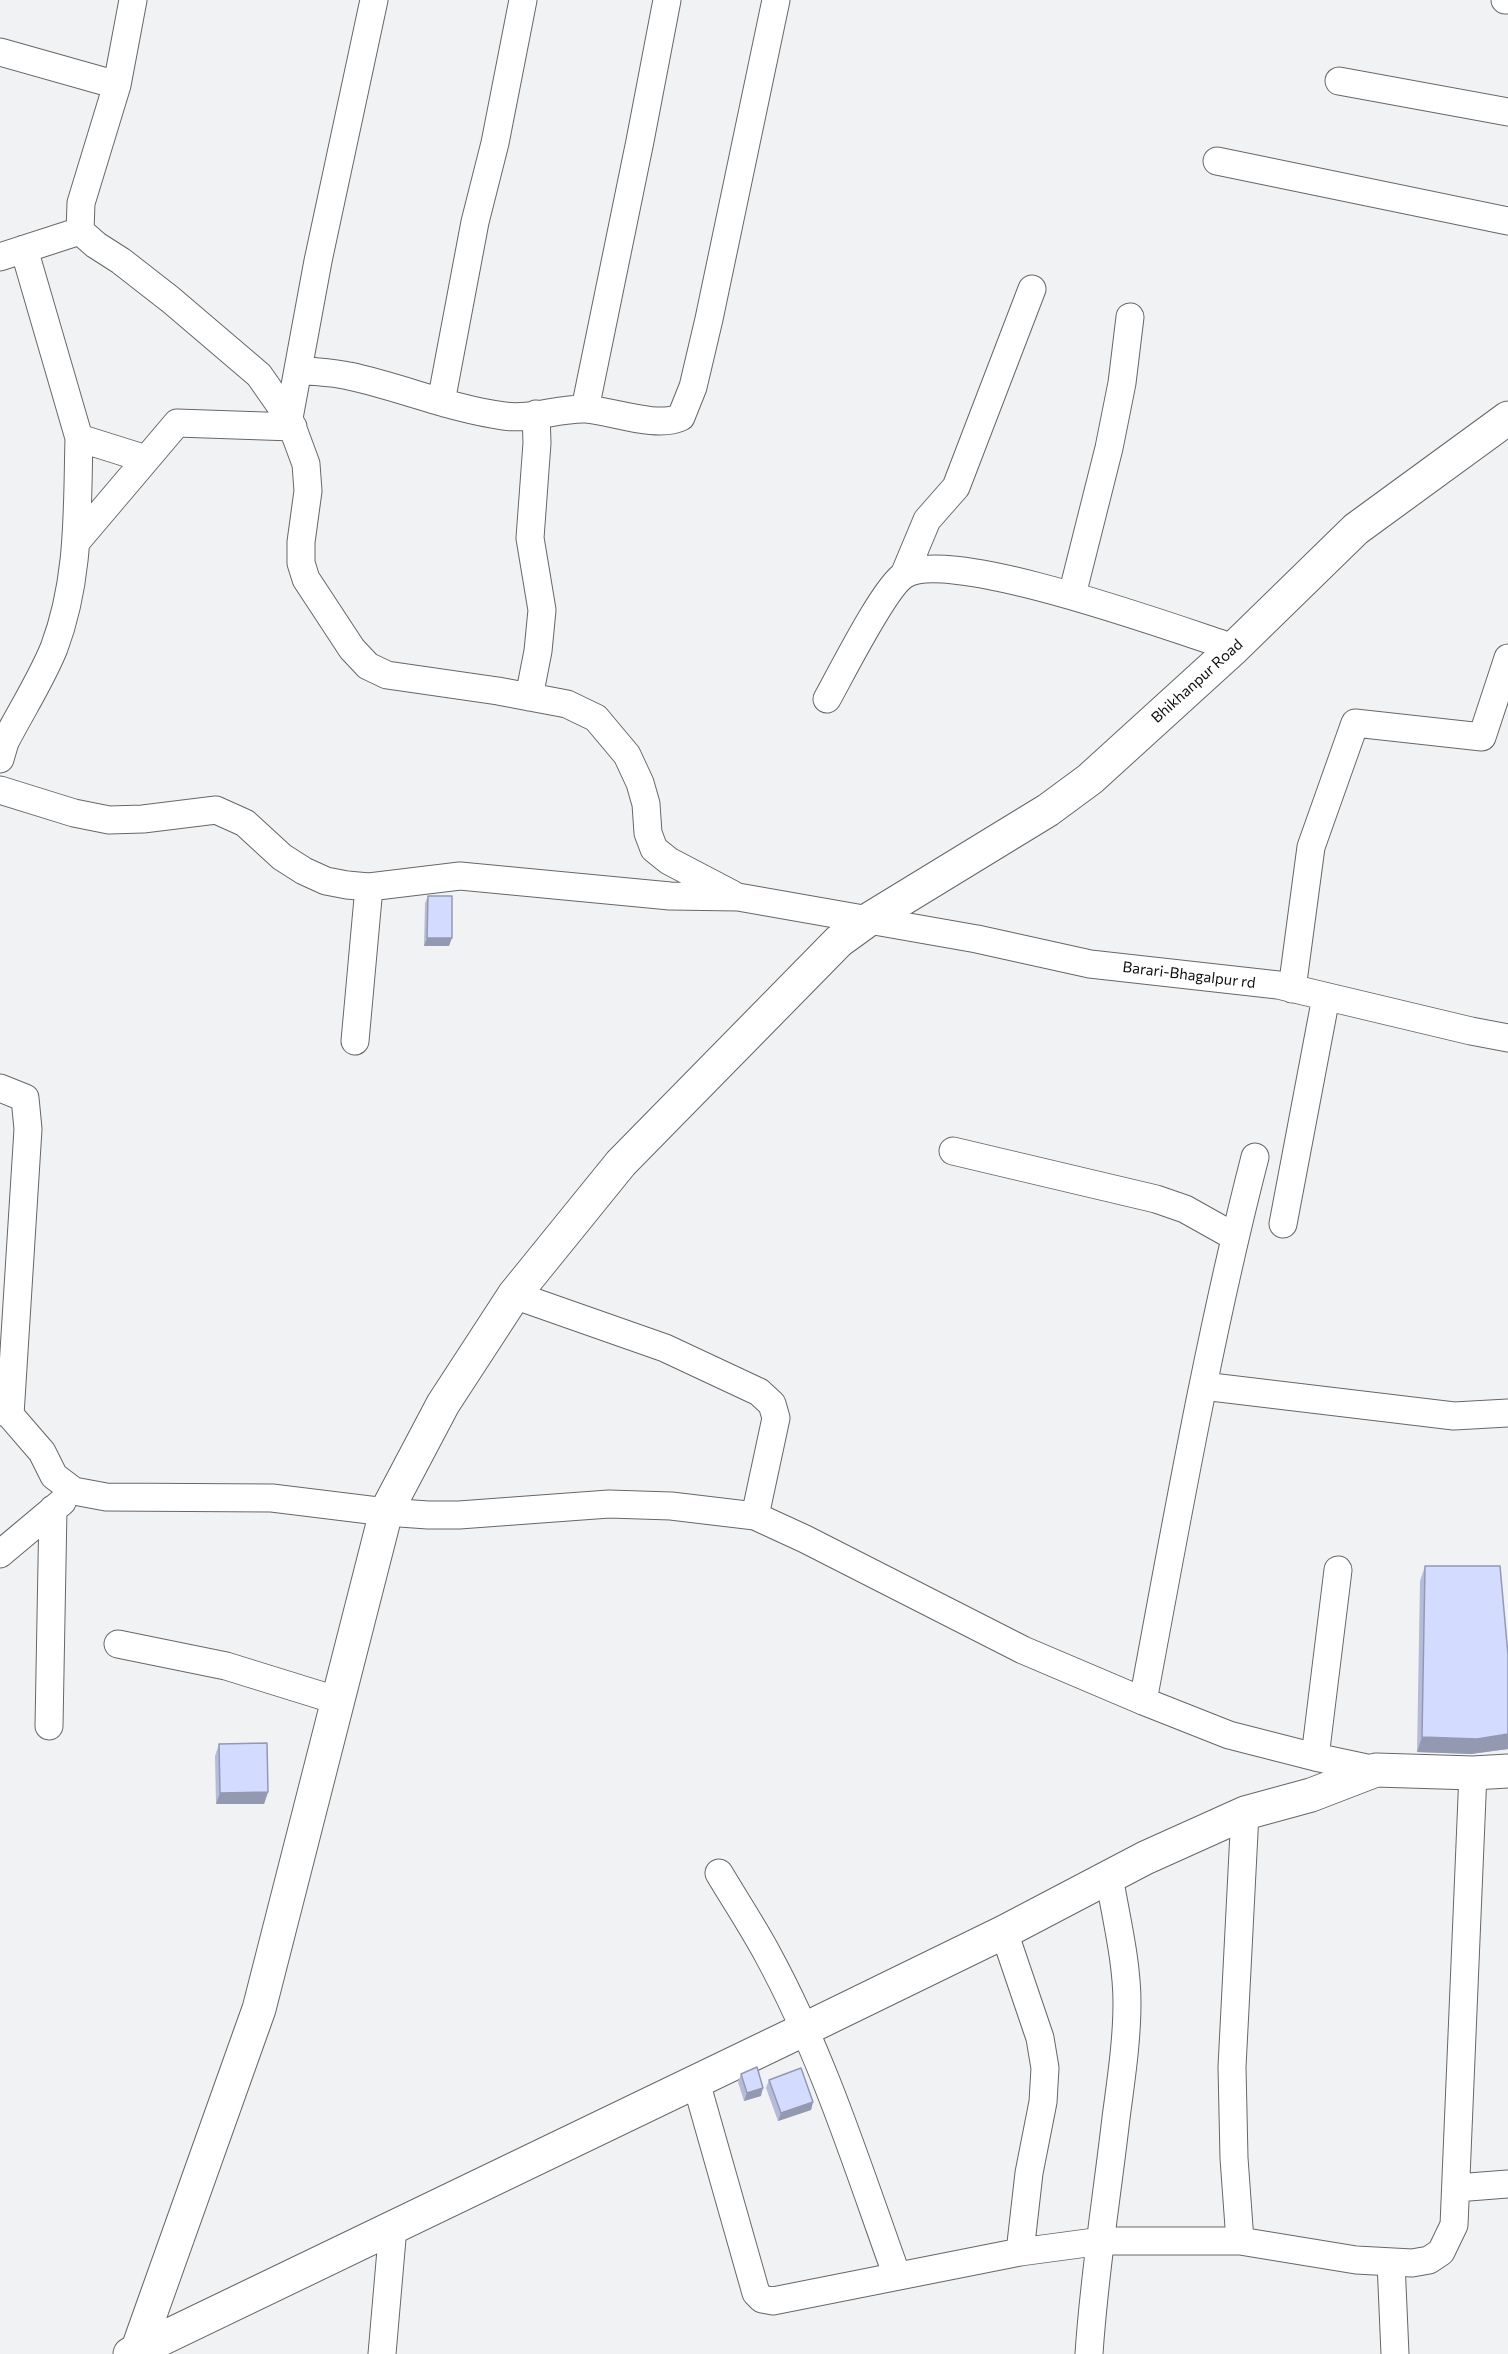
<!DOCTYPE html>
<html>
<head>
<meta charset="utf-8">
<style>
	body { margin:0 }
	canvas { display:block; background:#f1f2f4 }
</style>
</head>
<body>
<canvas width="1508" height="2354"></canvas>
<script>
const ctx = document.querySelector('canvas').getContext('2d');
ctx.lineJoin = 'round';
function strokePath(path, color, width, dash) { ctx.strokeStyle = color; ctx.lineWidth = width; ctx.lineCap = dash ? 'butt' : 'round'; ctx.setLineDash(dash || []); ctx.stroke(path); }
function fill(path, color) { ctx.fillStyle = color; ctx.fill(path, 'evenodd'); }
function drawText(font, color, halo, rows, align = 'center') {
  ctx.font = font + ' Commissioner,sans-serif'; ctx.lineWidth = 6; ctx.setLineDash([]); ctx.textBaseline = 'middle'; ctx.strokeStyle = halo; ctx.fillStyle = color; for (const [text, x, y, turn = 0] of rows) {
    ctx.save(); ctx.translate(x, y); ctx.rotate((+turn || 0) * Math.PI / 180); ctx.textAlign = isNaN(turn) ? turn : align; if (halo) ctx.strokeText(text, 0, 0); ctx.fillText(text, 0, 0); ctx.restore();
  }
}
const minor = new Path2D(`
	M133 0 117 85 81 203 80 231 96 245 121 261 171 300 259 375 289 418 306 464 308 491 301 542V563L306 579 352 649 368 666 387 675 498 691 567 704 596 718 627 755 640 783 646 804 648 833 654 849 669 861 732 894
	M1505 0H1508
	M0 52 117 85
	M1339 81 1508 112
	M1217 161 1508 221
	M24 249 79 438 146 459
	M0 257 80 231
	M299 370C315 372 333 372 349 376 401 387 451 409 504 416 531 420 559 408 586 409 612 411 658 429 681 417L693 387 709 319 776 0
	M441 402 475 222 495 143 523 0
	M585 409 640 141 667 0
	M289 418 318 261 374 0
	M77 541 177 423 293 427
	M904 575 927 520 956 487 1032 289
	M1072 595 1109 448 1122 383 1130 317
	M529 697 538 651 542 610 530 538 537 443 536 414
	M827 699C841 674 884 588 904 575 949 546 1178 630 1234 648
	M0 759 5 742C21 711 41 680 54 648 80 579 77 511 79 438
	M0 790 74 813 109 820 143 819 216 810 245 823 282 857 304 871 326 881 347 885 369 887 460 876 670 896 738 897 977 939 1090 964 1278 985 1471 1031 1508 1038
	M1292 989 1311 847 1355 723 1482 737 1508 658
	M355 1041 369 887
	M0 1088 25 1098 28 1129 10 1415
	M953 1151 1156 1199 1185 1209 1235 1237
	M1283 1224 1326 997
	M514 1295 665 1348 759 1392 772 1404 776 1418 755 1516
	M1203 1386 1454 1416 1508 1413
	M0 1410 10 1415 42 1452 54 1476 74 1491 106 1497 272 1498 386 1512 428 1515H459L609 1504 671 1506 755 1516 805 1539 1023 1650 1143 1701 1229 1735 1315 1757 1376 1770
	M0 1554 62 1502
	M118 1644 226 1666 339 1701
	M1143 1701C1177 1519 1209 1336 1255 1157
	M49 1726 53 1509
	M1315 1757 1338 1570
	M719 1873C735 1900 753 1927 768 1955 823 2056 858 2168 897 2276
	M1004 1932 1040 2038 1045 2068 1043 2102 1029 2173 1020 2252
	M696 2082 756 2293 762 2299 773 2301 1020 2252 1102 2241H1240L1356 2260 1412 2263 1429 2260 1441 2252 1454 2225 1473 1773
	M1456 2188 1508 2184
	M1240 2241 1234 2158 1232 2067 1245 1813
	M1391 2262 1395 2354
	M382 2354 393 2227
	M1089 2354C1094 2275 1107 2196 1116 2118 1121 2080 1127 2041 1127 2003 1127 1961 1116 1918 1109 1876`);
const major = new Path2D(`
	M130 2354 803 2030 1004 1932 1145 1858 1245 1813 1311 1795 1376 1770 1473 1773 1508 1771
	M136 2354 259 2009 386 1512 443 1404 514 1295 621 1163 839 941 868 920 1048 810 1090 779 1234 648 1356 529 1508 418`);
const wall = new Path2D(`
	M428 896 449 946H424L425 903Z
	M1425 1566 1508 1655V1749L1471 1754 1417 1752 1420 1581Z
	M219 1744 268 1792 264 1804H216L215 1756Z
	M741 2074 761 2096 744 2101 738 2082Z
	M769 2080 813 2102 811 2110 778 2121 766 2088Z`);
const shadedWall = new Path2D(`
	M427 938H452L449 946H424Z
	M1508 1734V1749L1471 1754 1417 1752 1422 1737Z
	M268 1792 264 1804H216L220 1793Z
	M763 2088 761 2096 744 2101 747 2093Z
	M813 2102 811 2110 778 2121 781 2113Z`);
const building = new Path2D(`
	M428 896H452V938H427Z
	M1425 1566H1500L1508 1655V1734L1477 1739 1422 1737Z
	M267 1743 268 1792 220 1793 219 1744Z
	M757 2067 763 2088 747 2093 741 2074Z
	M801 2068 813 2102 781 2113 769 2080Z`);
const streetNames = [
	["Bhikhanpur Road",1197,681,-42],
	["Barari-Bhagalpur rd",1189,975,7]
];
strokePath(minor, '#666769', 29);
strokePath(major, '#666769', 35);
strokePath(minor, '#fff', 27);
strokePath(major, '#fff', 33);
fill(wall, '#b5bcdb');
fill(shadedWall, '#9499b2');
fill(building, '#d3dbff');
strokePath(building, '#9499b2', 1.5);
drawText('15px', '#0d0e0e', '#fff', streetNames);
</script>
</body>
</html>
